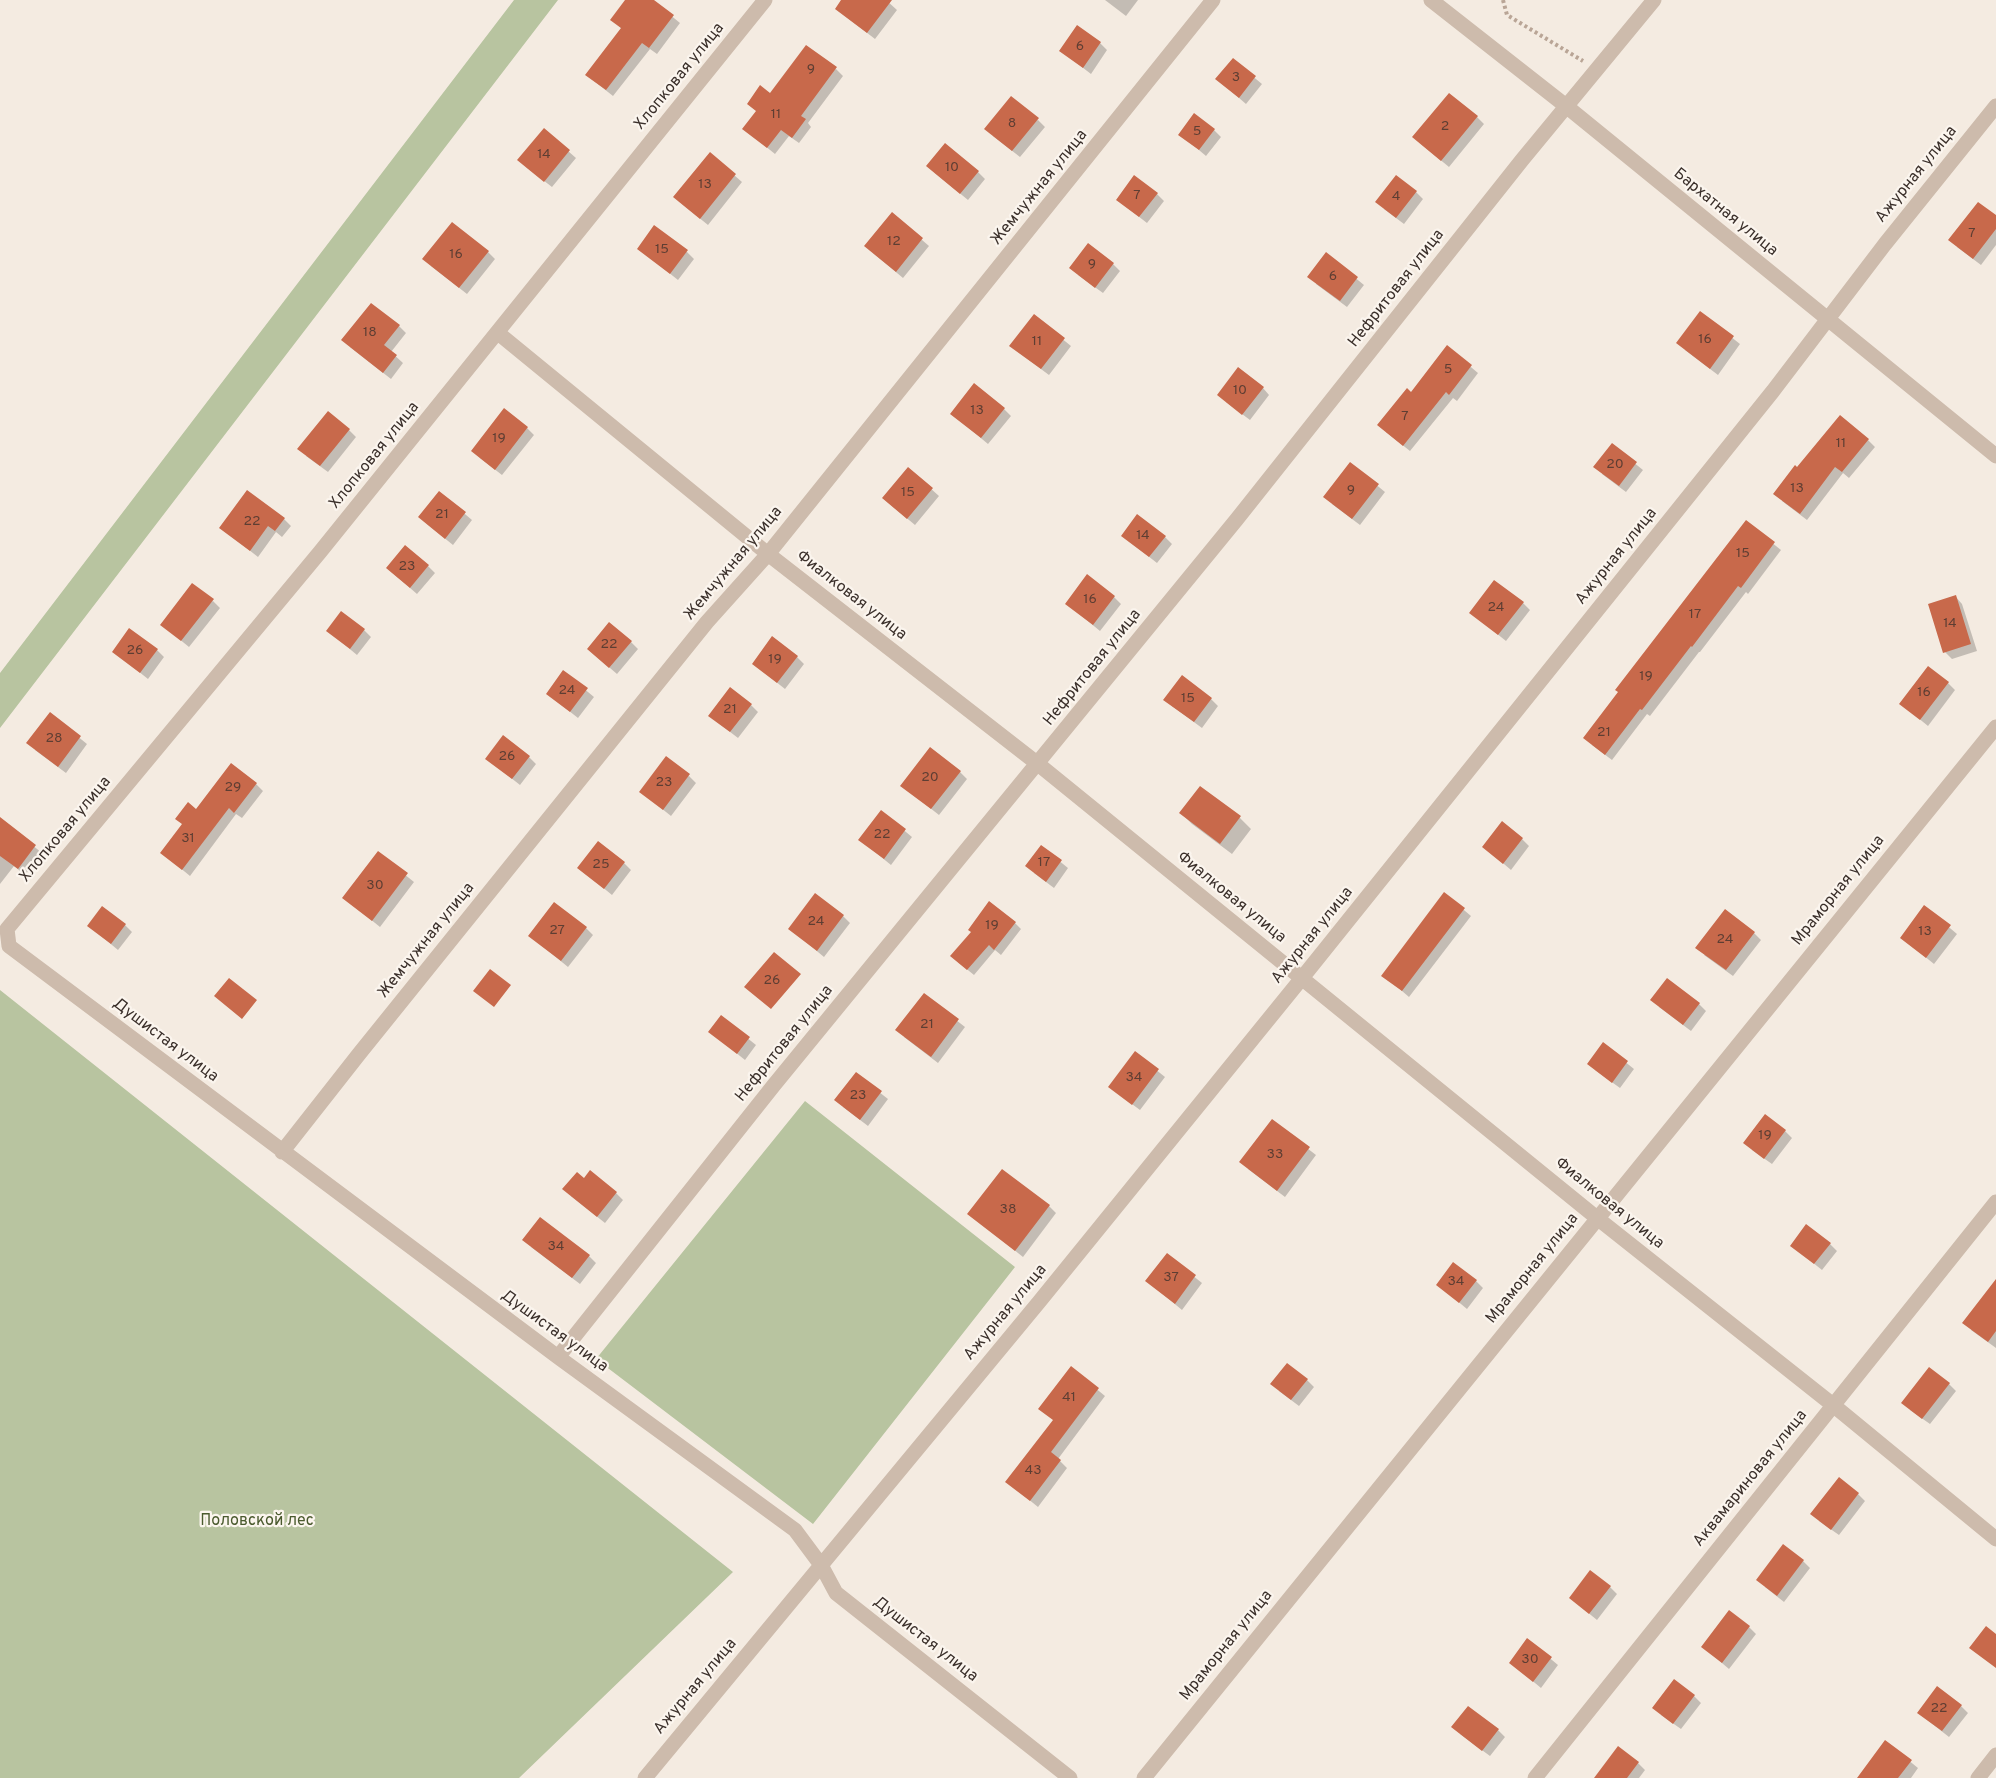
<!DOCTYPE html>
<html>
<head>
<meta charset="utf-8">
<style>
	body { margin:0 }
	canvas { display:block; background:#f4ebe1 }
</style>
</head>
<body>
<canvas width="1996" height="1778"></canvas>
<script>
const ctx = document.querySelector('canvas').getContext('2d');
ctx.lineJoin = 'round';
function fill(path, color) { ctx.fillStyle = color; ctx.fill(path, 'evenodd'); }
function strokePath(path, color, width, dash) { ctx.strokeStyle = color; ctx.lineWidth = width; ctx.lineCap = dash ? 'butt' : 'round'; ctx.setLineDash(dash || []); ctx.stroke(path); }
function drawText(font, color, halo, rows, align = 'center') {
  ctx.font = font + ' Overpass,sans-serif'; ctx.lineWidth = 4.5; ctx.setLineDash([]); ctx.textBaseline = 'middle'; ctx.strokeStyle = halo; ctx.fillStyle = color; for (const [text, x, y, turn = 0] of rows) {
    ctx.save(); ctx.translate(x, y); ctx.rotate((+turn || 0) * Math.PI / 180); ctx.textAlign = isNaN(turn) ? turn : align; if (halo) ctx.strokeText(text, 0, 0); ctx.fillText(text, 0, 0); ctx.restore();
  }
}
const green = new Path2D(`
	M514 0H558L0 728V673Z
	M0 990 733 1572 519 1778H0Z
	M805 1101 1015 1267 813 1524 596 1359Z`);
const shadow = new Path2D(`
	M627 0H652L680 23 657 54 650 49 613 96 594 81 622 29 612 20Z
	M843 0H886L897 10 875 39 836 9Z
	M1105 0H1138L1126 16Z
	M1100 43 1107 50 1091 74 1061 51Z
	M1233 60 1262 84 1246 104 1217 79Z
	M836 69 843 76 808 123 811 127 799 143 789 136 775 154 744 129 771 95Z
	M1477 117 1484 124 1449 167 1421 144Z
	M1038 120 1045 127 1020 157 993 136Z
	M544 130 576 158 552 187 526 167Z
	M1214 130 1221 137 1206 156 1180 134Z
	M710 154 742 182 708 225 682 204Z
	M978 172 985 179 968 200 935 173Z
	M1416 192 1423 199 1404 224 1384 209Z
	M1157 194 1164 201 1147 223 1125 206Z
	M892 214 929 246 903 278 873 253Z
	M1996 217V245L1981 265 1957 247Z
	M639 249 687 252 694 259 678 280Z
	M488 252 495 259 467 294 431 266Z
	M1326 254 1364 285 1347 307 1316 284Z
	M1113 264 1120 271 1103 293 1078 275Z
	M1701 313 1740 344 1718 375 1685 350Z
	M1034 316 1071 346 1049 375 1018 352Z
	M399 326 406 333 391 352 403 363 391 379 350 347Z
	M1447 347 1478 373 1457 401 1453 398 1410 451 1386 432Z
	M1263 388 1269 395 1250 420 1226 402Z
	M1004 409 1011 416 988 444 959 420Z
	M527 428 534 435 502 475 480 458Z
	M349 430 356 437 328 472 306 456Z
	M1868 440 1875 447 1849 478 1843 473 1807 520 1782 501 1798 469Z
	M1612 445 1643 470 1626 492 1602 474Z
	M1351 464 1385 492 1360 525 1332 504Z
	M909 469 939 496 915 525 891 505Z
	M440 493 472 520 453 545 427 524Z
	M284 519 291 526 282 537 276 532 258 557 221 528Z
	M1746 522 1781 550 1748 594 1746 592 1700 652H1699L1650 716 1647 714 1612 760 1592 745Z
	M1165 537 1172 544 1157 563 1130 542Z
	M428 566 435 573 417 594 395 575Z
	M1955 596 1962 604 1977 651 1952 659 1945 652Z
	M1114 597 1121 604 1100 631 1067 604Z
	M213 601 220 608 189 647 162 625Z
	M1523 603 1530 610 1506 641 1471 613Z
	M364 630 371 637 357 655 328 631Z
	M631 642 638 649 617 674 596 656Z
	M157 650 164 657 148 679 114 652Z
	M797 657 804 664 785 689 761 670Z
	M564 672 594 697 578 718 555 700Z
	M1948 683 1955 690 1928 726 1901 704Z
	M1211 699 1218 706 1202 728 1172 706Z
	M751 705 758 712 738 738 717 722Z
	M50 714 87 744 66 773 35 750Z
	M529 757 536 764 520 785 487 759Z
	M960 772 967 779 939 815 902 786Z
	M689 776 696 783 671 816 641 792Z
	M256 784 263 791 242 818 236 814 190 876 162 853 196 811Z
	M1200 788 1240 818 1251 829 1232 854 1192 824 1181 813Z
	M882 812 912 837 891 865 860 840Z
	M0 819 42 853 25 875 14 866 0 884Z
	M1522 839 1529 846 1511 870 1484 847Z
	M1042 847 1068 868 1054 888 1034 873Z
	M378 853 414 882 380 927 344 898Z
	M624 863 631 870 612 895 579 868Z
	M1445 894 1471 916 1409 997 1388 979Z
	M1925 907 1957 934 1934 964 1902 938Z
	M843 916 850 923 824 957 789 928Z
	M1015 923 1021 929 1001 955 995 950 974 975 958 962 973 932Z
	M125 925 132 932 118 950 89 926Z
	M586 928 593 935 568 967 530 936Z
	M1754 933 1761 940 1733 976 1704 955Z
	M924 995 965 1027 938 1063 904 1037Z
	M1699 1004 1706 1011 1691 1031 1659 1007Z
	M721 1017 756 1045 745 1060 710 1032Z
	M1603 1044 1634 1069 1620 1088 1595 1070Z
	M1135 1053 1165 1077 1140 1110 1117 1093Z
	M856 1074 888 1099 868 1126 843 1107Z
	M1272 1121 1316 1155 1285 1197 1248 1169Z
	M1785 1131 1792 1138 1772 1164 1752 1150Z
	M584 1180 616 1193 623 1200 605 1223 571 1196Z
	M1049 1206 1056 1213 1023 1257 969 1214Z
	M1830 1244 1837 1251 1822 1270 1792 1246Z
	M531 1247 589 1256 596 1263 580 1284Z
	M1167 1255 1202 1283 1182 1310 1147 1281Z
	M1476 1281 1483 1288 1467 1309 1438 1285Z
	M1996 1297V1348L1971 1330Z
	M1071 1368 1105 1396 1058 1459 1067 1468 1038 1507 1007 1482 1054 1420Z
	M1307 1380 1314 1387 1299 1406 1279 1391Z
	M1949 1384 1956 1391 1930 1424 1910 1410Z
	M1858 1494 1865 1501 1839 1535 1819 1521Z
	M1803 1561 1810 1568 1784 1602 1765 1587Z
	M1610 1587 1617 1594 1597 1620 1570 1598Z
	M1749 1627 1756 1634 1729 1669 1703 1647Z
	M1528 1640 1558 1665 1541 1688 1511 1663Z
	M1694 1696 1701 1703 1681 1729 1661 1715Z
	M1961 1706 1968 1713 1949 1737 1926 1719Z
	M1498 1730 1505 1737 1490 1756 1460 1734Z
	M1886 1742 1918 1768 1911 1778H1863Z
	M1638 1763 1645 1770 1639 1778H1602Z`);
const building = new Path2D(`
	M625 0H654L674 15 649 48 642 43 606 90 585 75 621 28 610 20Z
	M841 0H892L867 33 835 9Z
	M1077 25 1101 42 1083 68 1059 51Z
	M806 45 837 67 801 116 806 119 792 138 781 130 767 148 742 129 756 111 747 104 760 85 770 93Z
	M1233 58 1256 76 1239 98 1215 79Z
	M1449 93 1478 116 1441 161 1412 137Z
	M1011 96 1039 118 1012 151 984 129Z
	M1194 113 1215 129 1199 150 1178 135Z
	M544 128 570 150 544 182 517 160Z
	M945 143 979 171 960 194 926 166Z
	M710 152 736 174 700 219 673 197Z
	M1134 175 1158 193 1139 217 1116 200Z
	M1396 175 1417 191 1396 218 1375 202Z
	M1978 202 1996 215V229L1973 259 1948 240Z
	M892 212 923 238 896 272 864 246Z
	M452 222 489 251 459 288 422 259Z
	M654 225 688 250 670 274 637 249Z
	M1088 243 1114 263 1095 288 1069 268Z
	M1326 252 1358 277 1340 301 1307 277Z
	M371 303 400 325 384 345 397 355 383 373 341 340Z
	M1700 311 1734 336 1710 369 1676 343Z
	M1034 314 1065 338 1041 369 1009 346Z
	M1447 345 1472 365 1449 395 1446 392 1403 446 1377 425 1407 388 1411 392Z
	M1238 367 1264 387 1242 415 1217 395Z
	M974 383 1005 408 981 438 950 414Z
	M504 408 528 427 495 470 471 451Z
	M328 411 350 429 320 466 297 449Z
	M1840 415 1869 439 1842 472 1835 467 1800 514 1773 494 1795 465 1797 467Z
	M1612 443 1637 462 1619 486 1593 467Z
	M1350 462 1379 484 1352 519 1323 497Z
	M908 467 933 488 907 519 882 498Z
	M247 490 285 518 275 531 268 526 250 551 219 528Z
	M439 491 466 512 445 539 418 517Z
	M1137 514 1166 536 1149 557 1121 536Z
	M1746 520 1775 542 1741 588 1738 586 1692 647 1691 646 1642 710 1640 709 1605 755 1583 738 1618 692 1615 690Z
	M405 545 429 565 410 588 386 568Z
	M1087 574 1115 596 1093 625 1065 604Z
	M1494 580 1524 602 1498 635 1469 613Z
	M192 583 214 599 181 641 160 625Z
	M1956 595 1971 644 1943 653 1928 604Z
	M341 611 365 629 350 649 326 631Z
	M609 622 632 641 609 668 587 649Z
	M129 628 158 649 140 673 112 652Z
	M772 636 798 656 777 683 752 664Z
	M1928 666 1949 682 1920 720 1899 704Z
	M563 670 588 688 570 712 546 694Z
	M1182 675 1212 698 1194 722 1163 700Z
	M730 687 752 704 730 732 708 716Z
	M50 712 81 736 58 767 26 743Z
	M503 735 530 756 512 779 485 759Z
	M930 747 961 771 931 809 900 786Z
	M666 756 690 774 663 810 639 792Z
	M231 763 257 783 234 813 229 808 182 870 160 853 182 824 175 819 188 802 196 809Z
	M1200 786 1241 816 1220 844 1179 813Z
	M881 810 906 829 884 859 858 840Z
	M0 817 36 845 18 869 0 856Z
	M1502 821 1523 838 1503 864 1482 847Z
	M598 841 625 862 604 889 577 868Z
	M1041 845 1062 860 1046 882 1025 866Z
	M378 851 408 873 372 921 342 898Z
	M1444 892 1465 908 1402 991 1381 976Z
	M815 893 844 915 817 951 788 929Z
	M989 901 1016 922 994 950 989 945 967 970 950 956 971 932 968 930Z
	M554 902 587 927 561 961 528 936Z
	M1924 905 1951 925 1926 958 1900 938Z
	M102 906 126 924 111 944 87 926Z
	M1725 909 1755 932 1726 970 1695 948Z
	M774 952 801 974 771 1009 744 987Z
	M490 969 511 985 494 1007 473 991Z
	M229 978 257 1000 242 1019 214 996Z
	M1667 978 1700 1003 1683 1025 1650 1000Z
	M924 993 959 1019 931 1057 895 1030Z
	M721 1015 750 1037 737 1054 708 1032Z
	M1603 1042 1628 1061 1612 1083 1587 1064Z
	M1135 1051 1159 1069 1132 1105 1108 1087Z
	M856 1072 882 1091 860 1120 834 1100Z
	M1765 1114 1786 1130 1764 1159 1743 1143Z
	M1272 1119 1310 1147 1277 1191 1239 1162Z
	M1002 1169 1050 1205 1015 1251 967 1214Z
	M590 1170 617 1192 597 1217 562 1189 577 1172 584 1178Z
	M540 1217 590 1255 572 1278 522 1240Z
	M1806 1224 1831 1243 1814 1264 1790 1246Z
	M1167 1253 1196 1275 1175 1304 1145 1281Z
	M1453 1262 1477 1280 1459 1303 1436 1285Z
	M1996 1279V1331L1988 1342 1962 1323Z
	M1287 1363 1308 1379 1291 1400 1270 1384Z
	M1071 1366 1099 1388 1051 1452 1061 1460 1030 1501 1005 1482 1053 1420 1038 1409Z
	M1929 1367 1950 1383 1922 1419 1901 1403Z
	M1839 1477 1859 1493 1831 1530 1810 1514Z
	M1783 1544 1804 1560 1777 1596 1756 1580Z
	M1590 1570 1611 1586 1589 1614 1569 1598Z
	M1729 1610 1750 1626 1722 1663 1701 1647Z
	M1986 1626 1996 1634V1668L1969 1648Z
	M1527 1638 1552 1657 1533 1682 1509 1663Z
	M1674 1679 1695 1695 1673 1724 1652 1708Z
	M1937 1686 1962 1705 1942 1731 1917 1713Z
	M1468 1706 1499 1729 1482 1751 1451 1727Z
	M1885 1740 1912 1760 1898 1778H1857Z
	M1618 1746 1639 1762 1627 1778H1594Z`);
const path = new Path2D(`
	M1503 0 1507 15 1583 61`);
const minor = new Path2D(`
	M765 0 320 552 7 929 9 946 558 1357 795 1530 821 1565 836 1593 1070 1778
	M1431 0 1566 106 1996 456
	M498 333 768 554 1038 764 1597 1218 1833 1405 1996 1539
	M282 1152 359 1054 707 622 768 554 1213 0
	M558 1357 774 1085 1237 519 1522 160 1654 0
	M645 1778 1039 1302 1302 978 1773 391 1885 244 1996 106
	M1144 1778 1996 727
	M1535 1778 1996 1202
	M1978 1778 1996 1755`);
const numberNames = [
	["6",1080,47],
	["9",811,70],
	["3",1236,78],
	["11",776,115],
	["8",1012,124],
	["2",1445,127],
	["5",1197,132],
	["14",544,155],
	["10",952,168],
	["13",705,185],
	["7",1137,196],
	["4",1396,197],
	["7",1972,234],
	["12",894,242],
	["15",662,250],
	["16",456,255],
	["9",1092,265],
	["6",1333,277],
	["18",370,333],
	["16",1705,340],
	["11",1037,342],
	["5",1448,370],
	["10",1240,391],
	["13",977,411],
	["7",1405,417],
	["19",499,439],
	["11",1841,444],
	["20",1615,465],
	["13",1797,489],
	["9",1351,491],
	["15",908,493],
	["21",442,515],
	["22",252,522],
	["14",1143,536],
	["15",1743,554],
	["23",407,567],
	["16",1090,600],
	["24",1496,608],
	["17",1695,615],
	["14",1950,624],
	["22",609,645],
	["26",135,651],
	["19",775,660],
	["19",1646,677],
	["24",567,691],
	["16",1924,693],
	["15",1188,699],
	["21",730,710],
	["21",1604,733],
	["28",54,739],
	["26",507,757],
	["20",930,778],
	["23",664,783],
	["29",233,788],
	["22",882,835],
	["31",188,839],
	["17",1044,863],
	["25",601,865],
	["30",375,886],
	["24",816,922],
	["19",992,926],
	["27",557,931],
	["13",1925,932],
	["24",1725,940],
	["26",772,981],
	["21",927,1025],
	["34",1134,1078],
	["23",858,1096],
	["19",1765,1136],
	["33",1275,1155],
	["38",1008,1210],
	["34",556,1247],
	["37",1171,1278],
	["34",1456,1282],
	["41",1069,1398],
	["43",1033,1471],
	["30",1530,1660],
	["22",1939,1709]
];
const streetNames = [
	["Хлопковая улица",680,77,-51],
	["Ажурная улица",1917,175,-51],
	["Жемчужная улица",1040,188,-51],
	["Бархатная улица",1725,213,39],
	["Нефритовая улица",1397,289,-52],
	["Хлопковая улица",375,456,-51],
	["Ажурная улица",1617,557,-51],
	["Жемчужная улица",734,564,-50],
	["Фиалковая улица",851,596,38],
	["Нефритовая улица",1093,668,-51],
	["Хлопковая улица",66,830,-50],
	["Мраморная улица",1839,891,-51],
	["Фиалковая улица",1231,898,39],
	["Ажурная улица",1313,936,-51],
	["Жемчужная улица",427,941,-51],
	["Душистая улица",165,1041,37],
	["Нефритовая улица",785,1044,-51],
	["Фиалковая улица",1609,1204,39],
	["Мраморная улица",1533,1269,-51],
	["Ажурная улица",1006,1313,-50],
	["Душистая улица",554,1332,36],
	["Аквамариновая улица",1751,1479,-51],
	["Душистая улица",925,1640,38],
	["Мраморная улица",1227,1646,-51],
	["Ажурная улица",696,1687,-50]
];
const parkNames = [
	["Половской лес",257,1522]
];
fill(green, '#b8c4a0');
fill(shadow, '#0003');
fill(building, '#c8694b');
strokePath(path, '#b9a596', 4, [3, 3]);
strokePath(minor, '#cdbbac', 15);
drawText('14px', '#5e3e33', null, numberNames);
drawText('16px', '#3b302b', '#fbf5ee', streetNames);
drawText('16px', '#4a5a2e', '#fbf5ee', parkNames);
</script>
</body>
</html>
